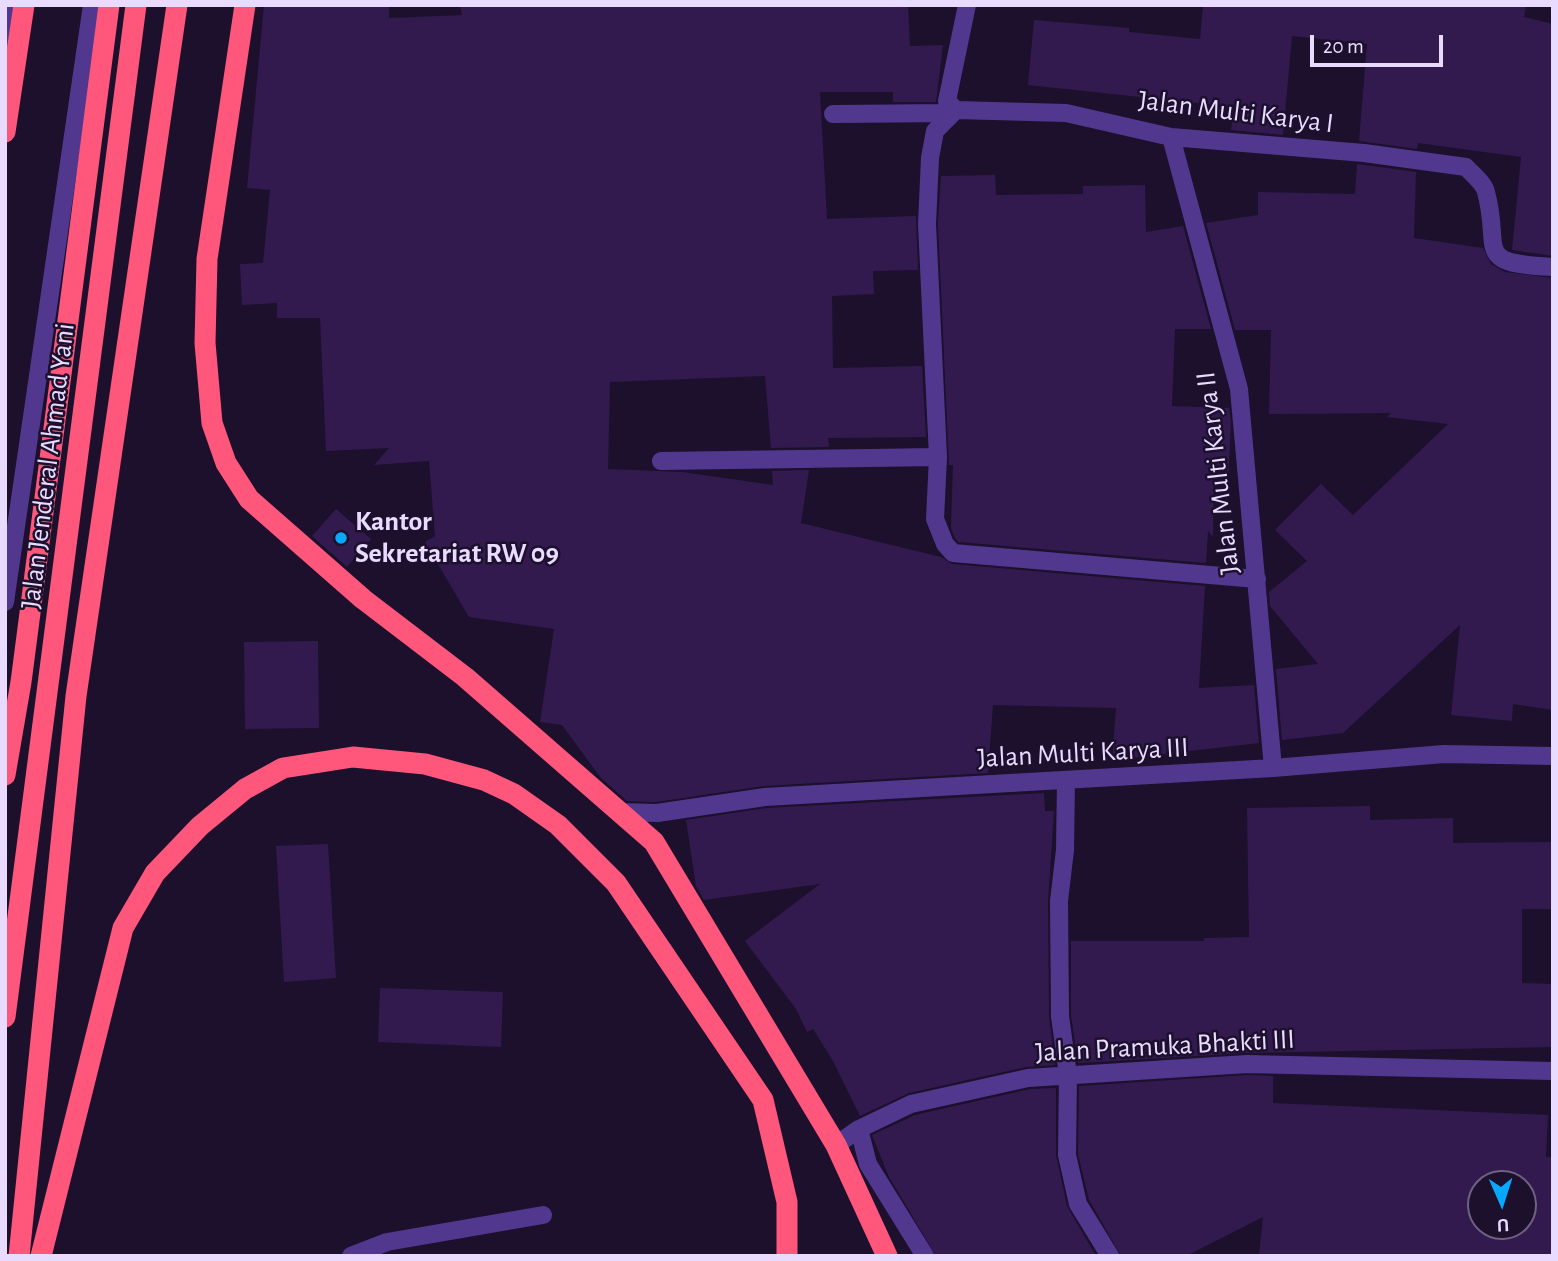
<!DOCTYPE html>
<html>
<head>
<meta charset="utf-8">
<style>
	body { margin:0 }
	#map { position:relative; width:1558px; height:1261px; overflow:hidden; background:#1c102d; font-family:"Alegreya Sans",sans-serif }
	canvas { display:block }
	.frame { position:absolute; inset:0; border:7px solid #e8dbff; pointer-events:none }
	.north { position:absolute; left:1467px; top:1170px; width:70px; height:70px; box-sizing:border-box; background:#1c102d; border:2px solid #6e6181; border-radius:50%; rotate:177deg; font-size:19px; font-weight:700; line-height:28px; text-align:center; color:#e8dbff }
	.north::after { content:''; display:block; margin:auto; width:24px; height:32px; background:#07a8ff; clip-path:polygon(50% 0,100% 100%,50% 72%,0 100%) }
	.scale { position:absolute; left:1310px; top:35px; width:133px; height:32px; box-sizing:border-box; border:4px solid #e8dbff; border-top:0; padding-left:9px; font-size:21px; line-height:24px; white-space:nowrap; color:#e8dbff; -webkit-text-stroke:5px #1c102d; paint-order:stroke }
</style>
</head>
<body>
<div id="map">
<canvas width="1558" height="1261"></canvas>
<div class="frame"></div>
<div class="north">U</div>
<div class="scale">20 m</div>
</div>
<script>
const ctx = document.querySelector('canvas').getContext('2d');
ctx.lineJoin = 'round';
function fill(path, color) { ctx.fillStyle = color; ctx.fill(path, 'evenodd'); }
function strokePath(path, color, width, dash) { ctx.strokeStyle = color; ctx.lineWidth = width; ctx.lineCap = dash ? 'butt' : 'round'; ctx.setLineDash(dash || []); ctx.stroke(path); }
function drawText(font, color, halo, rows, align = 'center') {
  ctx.font = font + ' "Alegreya Sans",sans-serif'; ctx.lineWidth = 5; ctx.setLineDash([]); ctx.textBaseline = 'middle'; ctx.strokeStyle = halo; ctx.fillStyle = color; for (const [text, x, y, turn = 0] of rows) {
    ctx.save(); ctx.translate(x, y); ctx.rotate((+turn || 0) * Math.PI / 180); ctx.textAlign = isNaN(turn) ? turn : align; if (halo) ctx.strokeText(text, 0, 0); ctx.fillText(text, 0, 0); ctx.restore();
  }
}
const building = new Path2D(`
	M264 5H389V18L462 15 460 5H908L910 46 943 45 936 102H893V92H820L827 219 916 216 918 270 873 271 874 294 832 296 833 368 922 366 926 437 828 438 829 447 771 448 765 376 610 382 608 469 682 472 773 485 772 471 809 470 801 523 941 557 952 564 1205 586 1199 688 1254 685 1259 743 1112 760 1116 708 993 705 988 773 764 786 656 802 627 801 601 778 562 725 540 722 554 629 469 617 425 542 435 536 429 461 374 465 389 448 326 451 320 318H277V303L242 305 240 264 263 263 270 190 247 188Z
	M1203 5H1526L1524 17 1553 24V256L1512 250 1521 157 1418 143 1417 149 1359 141 1367 44 1292 36 1283 135 1231 130 1234 107 1028 85 1034 20 1129 28V32L1200 39Z
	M1357 164 1416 172 1414 238 1483 248 1491 264 1505 272 1553 278V710L1513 704 1512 721 1451 715 1460 625 1343 733 1282 740 1276 669 1318 664 1270 606 1269 592 1307 561 1275 530 1321 484 1353 515 1448 424 1387 417 1391 413 1269 414 1271 330H1235L1206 223 1258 215V192L1355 194Z
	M995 175 996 195 1083 194V186L1145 185 1146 232 1183 226 1211 329H1175L1172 406 1229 408 1231 422 1228 485 1214 471 1213 537 1208 531 1206 563 958 542 955 538 951 528 953 465H949L938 224 941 176Z
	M336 509 371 539 347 567 312 536Z
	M318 641 319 728 245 729 244 642Z
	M1044 793 1045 811H1054L1048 901 1049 1016 1055 1065 1026 1067 909 1093 860 1116 833 1061 813 1029 807 1032 796 1009 745 941 820 884 704 900 696 886 686 820 766 808Z
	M1370 806V820L1453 818V843L1553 842V909H1522V983L1553 984V1047L1246 1053 1078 1063 1071 1015V941H1204V938L1249 937 1247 808Z
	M328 844 336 978 284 982 276 846Z
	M380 988 503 992 501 1047 378 1042Z
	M1247 1075 1273 1076V1103L1548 1115 1546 1157H1553V1256H1259L1263 1217 1186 1256H1121L1089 1200 1078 1154 1079 1086ZM1481 1184H1523V1226H1481Z
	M1056 1088V1155L1067 1206 1096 1256H936L889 1177 872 1135 915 1115 1030 1089Z`);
const lane = new Path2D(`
	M5 55 12 5
	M5 602 92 5
	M351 1256 387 1242 543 1215`);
const street = new Path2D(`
	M967 5 947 101 956 110 1066 113 1171 137 1364 153 1466 167C1472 174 1484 183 1486 192 1502 251 1471 263 1553 267
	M956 110 935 131 930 158 927 224 938 457 935 519 945 544 953 553 1257 579
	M833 114 951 113
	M1171 137 1239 389 1273 768
	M661 461 938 457
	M1066 780 1065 850 1059 901 1060 1016 1068 1075 1067 1155 1078 1204 1110 1256
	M618 812 657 813 765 797 1273 768 1444 754 1553 756
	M859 1129 868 1164 925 1256
	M836 1145 859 1129 911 1104 1028 1078 1247 1064 1553 1071`);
const highway = new Path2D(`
	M245 5 207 259 205 343 212 423 226 463 249 499 363 599 465 677 654 842 836 1145 887 1256
	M5 132 24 5
	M5 775 21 682 109 5
	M5 1017 136 5
	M19 1256 76 696 177 5
	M41 1256 123 928 155 873 200 826 245 789 283 768 353 757 425 764 484 780 514 794 558 825 616 883 763 1100 787 1202V1256`);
const markers = [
	[341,538,7,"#07a8ff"]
];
const streetNames = [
	["Jalan Multi Karya I",1236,112,7],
	["Jalan Jenderal Ahmad Yani",48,466,-83],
	["Jalan Multi Karya II",1218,473,-97],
	["Jalan Multi Karya III",1083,753,-3],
	["Jalan Pramuka Bhakti III",1165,1046,-3]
];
const poiNames = [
	["Kantor",355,522],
	["Sekretariat RW 09",355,554]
];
fill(building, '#321a4f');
strokePath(lane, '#51388e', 18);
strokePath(street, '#51388e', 18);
strokePath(highway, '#ff567c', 21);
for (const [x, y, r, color] of markers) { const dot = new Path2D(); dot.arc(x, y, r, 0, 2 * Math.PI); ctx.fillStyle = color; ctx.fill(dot); strokePath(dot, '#1c102d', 2.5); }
drawText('28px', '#e8dbff', '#1c102d', streetNames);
drawText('bold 28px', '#e8dbff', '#1c102d', poiNames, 'left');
</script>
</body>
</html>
